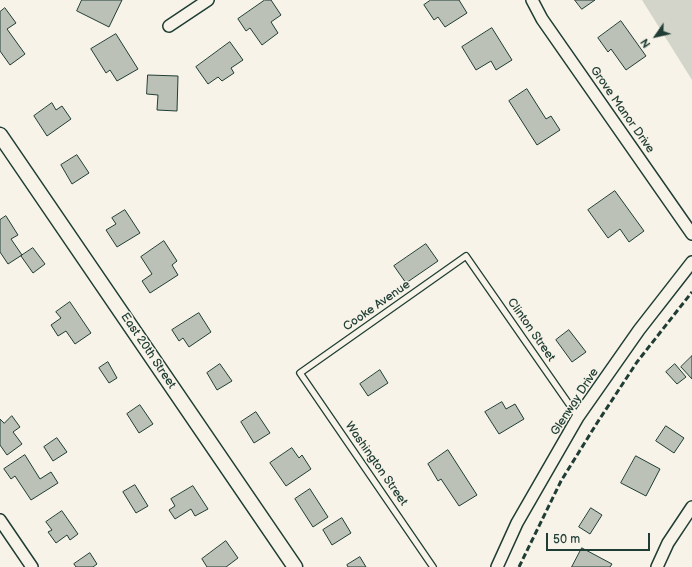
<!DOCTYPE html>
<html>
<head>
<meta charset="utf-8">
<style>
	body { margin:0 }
	#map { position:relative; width:692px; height:567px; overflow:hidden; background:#f7f3e8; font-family:"Balsamiq Sans",sans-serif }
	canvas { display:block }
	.north { position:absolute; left:636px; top:16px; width:40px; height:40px; -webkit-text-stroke:3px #f7f3e8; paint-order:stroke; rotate:236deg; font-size:11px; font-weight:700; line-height:16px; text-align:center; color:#1f3d34 }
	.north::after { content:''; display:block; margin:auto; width:14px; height:18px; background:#1f3d34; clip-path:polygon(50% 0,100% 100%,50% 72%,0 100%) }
	.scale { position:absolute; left:546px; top:533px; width:104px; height:18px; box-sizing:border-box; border:2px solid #1f3d34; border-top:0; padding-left:5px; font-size:12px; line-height:14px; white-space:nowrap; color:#1f3d34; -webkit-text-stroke:3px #f7f3e8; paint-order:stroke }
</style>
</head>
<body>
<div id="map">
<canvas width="692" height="567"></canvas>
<div class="north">N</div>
<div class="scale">50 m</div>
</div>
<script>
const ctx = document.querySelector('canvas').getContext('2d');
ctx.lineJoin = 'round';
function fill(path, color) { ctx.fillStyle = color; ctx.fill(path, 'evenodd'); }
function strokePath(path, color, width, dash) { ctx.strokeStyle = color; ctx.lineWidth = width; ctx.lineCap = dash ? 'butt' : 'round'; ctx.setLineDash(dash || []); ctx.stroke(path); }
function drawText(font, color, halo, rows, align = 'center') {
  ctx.font = font + ' "Balsamiq Sans",sans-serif'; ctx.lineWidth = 3; ctx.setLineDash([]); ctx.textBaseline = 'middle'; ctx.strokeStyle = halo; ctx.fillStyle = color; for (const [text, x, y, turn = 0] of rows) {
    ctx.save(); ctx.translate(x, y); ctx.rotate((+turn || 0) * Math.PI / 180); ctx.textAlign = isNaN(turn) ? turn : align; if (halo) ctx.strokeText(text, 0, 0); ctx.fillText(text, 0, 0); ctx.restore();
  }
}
const green = new Path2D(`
	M642 0H692V80Z`);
const building = new Path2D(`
	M82 0H122L109 27 77 11Z
	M265 0H271L281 15 271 22 278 33 262 45 250 28 246 31 238 19Z
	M431 0H459L467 13 445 27 438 17 434 20 424 5Z
	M575 0H595L582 9Z
	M5 8 16 23 7 29 25 54 10 65 0 51V12Z
	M621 21 646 56 626 70 611 49 608 52 598 38Z
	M492 28 512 60 496 70 491 61 476 70 462 47Z
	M116 34 138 69 117 81 110 70 106 73 91 49Z
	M230 42 243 60 231 68 234 73 222 81 218 77 208 84 196 67Z
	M148 75 178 76 177 111 157 110 158 95 147 94Z
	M527 89 546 119 551 116 560 130 537 145 509 101Z
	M52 103 56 110 62 106 71 119 47 136 34 116Z
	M77 155 89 173 72 184 61 165Z
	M615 191 644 231 629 242 620 229 608 238 588 210Z
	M125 210 140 233 117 247 106 230 116 224 112 218Z
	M6 216 18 235 11 239 22 255 8 264 0 252V220Z
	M164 241 177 261 172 265 178 275 150 293 142 281 152 274 141 257Z
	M426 244 438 261 406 283 394 266Z
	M33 248 45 264 33 273 21 256Z
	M70 302 91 333 75 344 66 331 58 336 51 325 61 318 56 312Z
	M199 313 211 332 189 347 183 338 179 341 172 330Z
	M569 330 586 352 572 362 556 340Z
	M692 356V379L681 367Z
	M108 362 117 378 109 383 99 368Z
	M220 364 232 381 217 390 207 373Z
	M675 364 686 377 677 384 666 372Z
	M380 370 388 383 368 396 360 384Z
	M502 402 506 409 515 404 524 419 499 434 485 412Z
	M140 405 153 424 139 433 127 414Z
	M256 412 270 433 254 443 241 422Z
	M12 416 20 427 13 432 22 444 7 455 0 445V419L4 423Z
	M666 426 684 438 674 453 656 441Z
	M57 438 67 452 53 461 44 447Z
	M292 448 299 458 302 455 311 469 286 486 270 463Z
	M448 450 477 495 459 506 441 479 438 481 428 464Z
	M25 455 40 479 51 472 58 483 31 500 15 476 11 479 4 469Z
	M636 456 660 469 646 496 621 483Z
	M135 485 148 506 136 513 123 492Z
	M193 486 208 509 195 516 191 509 175 519 169 510 175 506 171 499Z
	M310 489 328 517 313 527 295 499Z
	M591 508 602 515 590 534 579 527Z
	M62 511 78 534 70 540 67 535 56 543 48 532 52 530 46 522Z
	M342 518 351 533 332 545 323 530Z
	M226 541 238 558 226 567H207L202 559Z
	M582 548 612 564 610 567H572Z
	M90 553 97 564 93 567H76L74 564Z
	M360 557 366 567H348L347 565Z`);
const service = new Path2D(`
	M433 567 300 373 466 256 578 417`);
const minor = new Path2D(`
	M532 0 542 19 692 234
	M169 26 208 0
	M0 520 32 567
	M497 567 517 523 578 417 639 330 692 262
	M657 567 668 543 692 507`);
const tertiary = new Path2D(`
	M0 135 295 567`);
const rail = new Path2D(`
	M519 567 561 481 597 423 637 362 692 292`);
const streetNames = [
	["Grove Manor Drive",622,110,55],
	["Cooke Avenue",377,306,-35],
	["Clinton Street",531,330,55],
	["East 20th Street",148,351,56],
	["Glenway Drive",575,402,-57],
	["Washington Street",376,464,55]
];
fill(green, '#d3d5ca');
fill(building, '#bbc1b6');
strokePath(building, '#1f3d34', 1);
strokePath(service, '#1f3d34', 8);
strokePath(minor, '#1f3d34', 14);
strokePath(tertiary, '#1f3d34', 17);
strokePath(service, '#f7f3e8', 5.5);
strokePath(minor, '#f7f3e8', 11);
strokePath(tertiary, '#f7f3e8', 14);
strokePath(rail, '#1f3d34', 3, [6, 3]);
drawText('12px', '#1f3d34', '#f7f3e8', streetNames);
</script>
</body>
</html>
